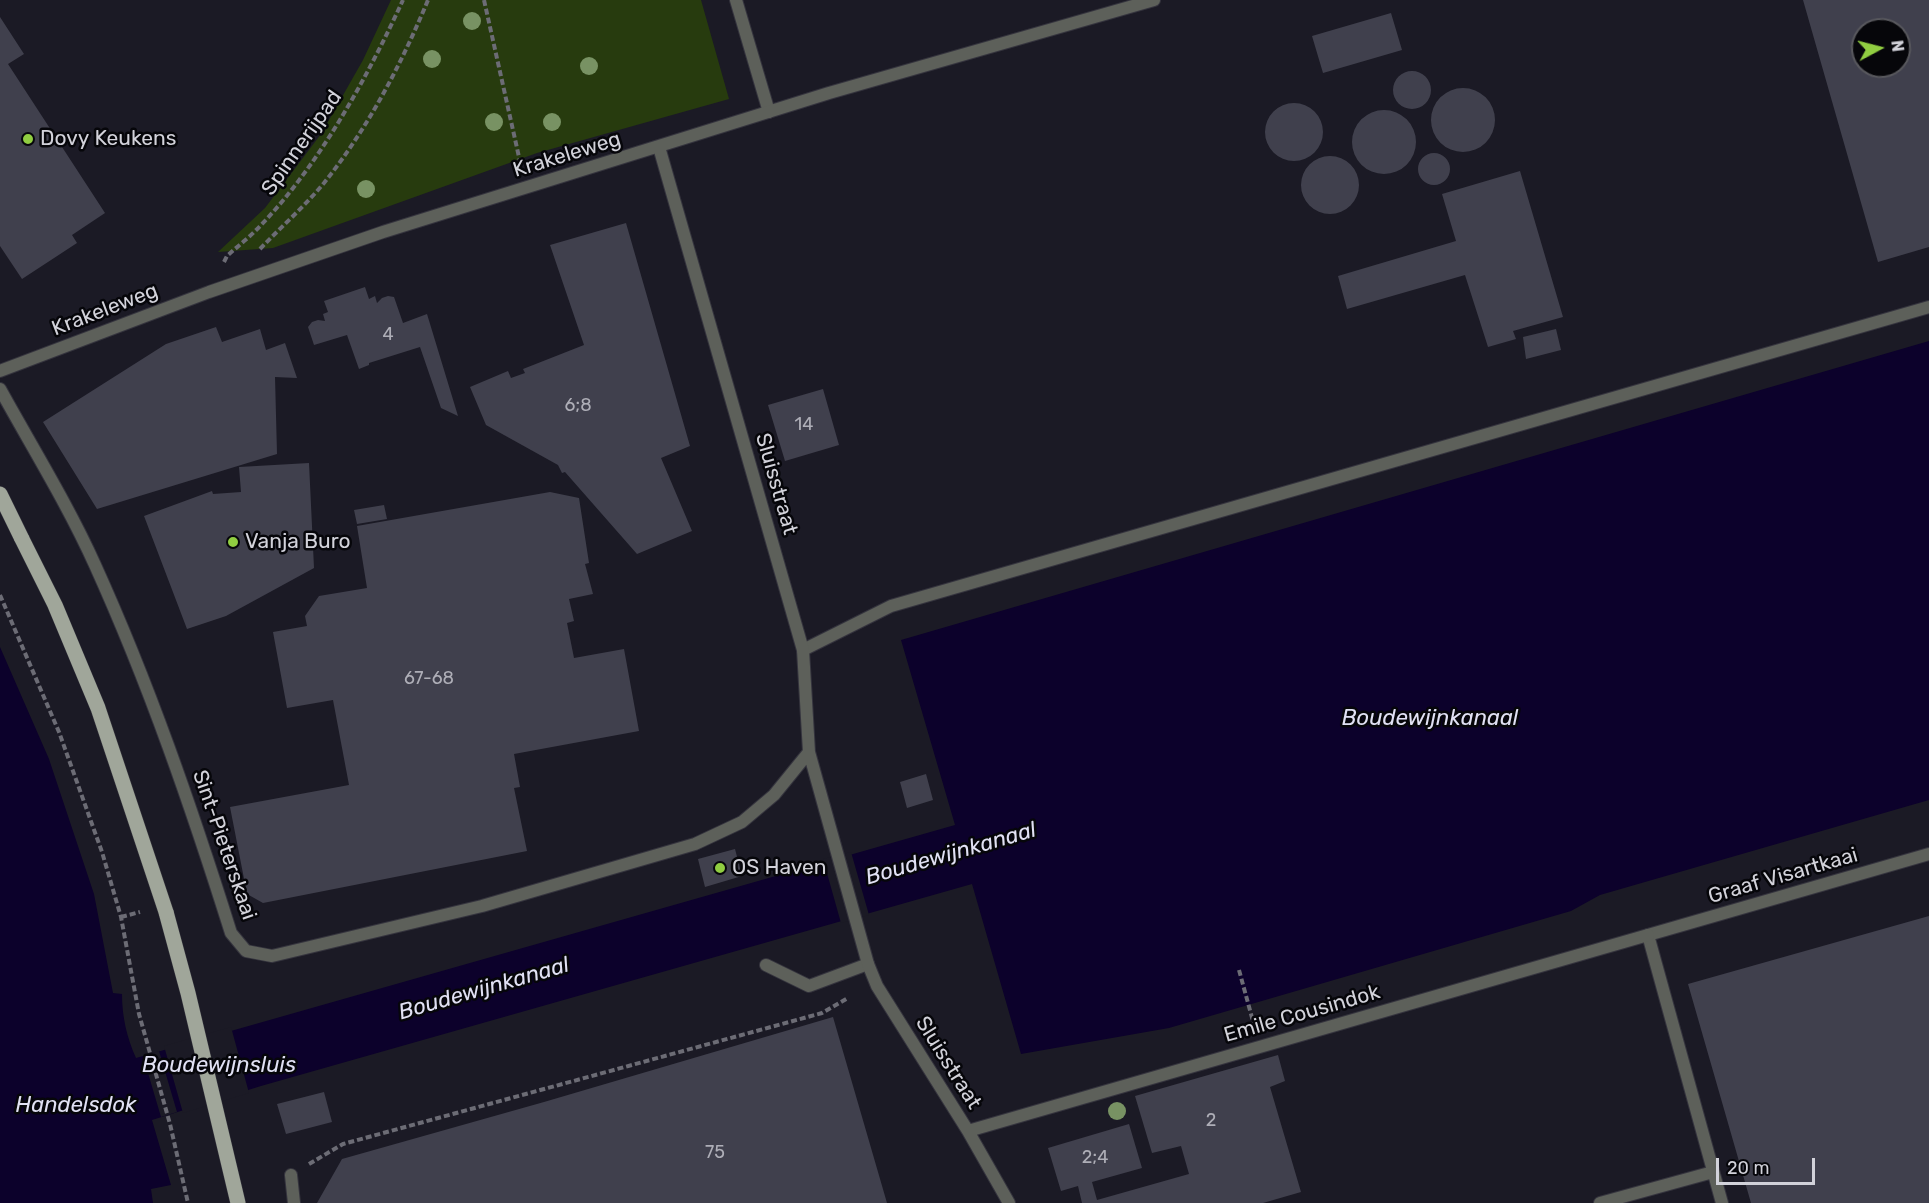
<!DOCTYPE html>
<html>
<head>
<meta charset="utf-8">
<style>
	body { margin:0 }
	#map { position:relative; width:1929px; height:1203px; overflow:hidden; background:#1b1a25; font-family:Rubik,sans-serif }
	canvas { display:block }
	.north { position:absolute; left:1851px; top:18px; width:60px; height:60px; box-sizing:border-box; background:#06060a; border:2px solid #58585d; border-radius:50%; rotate:83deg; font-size:16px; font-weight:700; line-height:24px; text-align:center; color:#d2d2da }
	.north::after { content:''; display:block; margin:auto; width:21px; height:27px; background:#90cd41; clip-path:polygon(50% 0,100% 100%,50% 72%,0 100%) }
	.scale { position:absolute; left:1716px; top:1158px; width:99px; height:27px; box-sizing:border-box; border:3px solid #d2d2da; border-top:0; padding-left:8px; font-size:18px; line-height:21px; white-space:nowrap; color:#d2d2da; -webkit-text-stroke:4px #06060a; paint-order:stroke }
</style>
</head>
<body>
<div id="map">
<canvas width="1929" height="1203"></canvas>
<div class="north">N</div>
<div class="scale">20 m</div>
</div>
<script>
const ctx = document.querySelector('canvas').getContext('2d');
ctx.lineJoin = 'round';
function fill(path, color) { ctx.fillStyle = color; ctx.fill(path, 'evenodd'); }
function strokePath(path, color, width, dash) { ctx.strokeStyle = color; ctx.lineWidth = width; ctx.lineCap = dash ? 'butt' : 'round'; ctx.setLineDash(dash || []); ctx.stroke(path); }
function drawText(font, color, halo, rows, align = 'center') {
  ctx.font = font + ' Rubik,sans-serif'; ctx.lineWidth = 5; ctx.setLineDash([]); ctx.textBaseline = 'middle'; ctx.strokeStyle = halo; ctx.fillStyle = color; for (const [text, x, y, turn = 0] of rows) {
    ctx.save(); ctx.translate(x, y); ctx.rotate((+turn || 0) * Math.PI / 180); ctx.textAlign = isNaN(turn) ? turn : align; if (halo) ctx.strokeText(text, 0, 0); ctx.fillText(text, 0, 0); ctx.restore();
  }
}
const green = new Path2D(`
	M391 0H701L729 99 537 153 273 248 218 252 265 208 321 134 363 60Z`);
const water = new Path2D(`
	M1929 341V800L1600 895 1571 911 1169 1028 1021 1054 972 884 261 1086 152 1120 171 1185 151 1189 153 1203H0V647L49 759 94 894 113 993 122 994C122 1017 127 1038 136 1058L955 825 901 640Z`);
const pier = new Path2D(`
	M851 852 869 915 841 923 823 859Z
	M231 1027 249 1093 183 1113 164 1046Z
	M159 1051 177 1112 161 1117 143 1056Z`);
const building = new Path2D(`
	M1803 0H1929V247L1878 262ZM1863 30H1899V66H1863Z
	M1391 13 1402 50 1323 73 1312 36Z
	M0 17 24 54 8 64 105 213 72 235 77 243 22 279 0 246Z
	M1393 90a19 19 0 1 1 38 0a19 19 0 1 1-38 0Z
	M1431 120a32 32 0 1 1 64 0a32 32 0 1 1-64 0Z
	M1265 132a29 29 0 1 1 58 0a29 29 0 1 1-58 0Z
	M1352 142a32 32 0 1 1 64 0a32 32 0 1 1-64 0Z
	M1418 169a16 16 0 1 1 32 0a16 16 0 1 1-32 0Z
	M1301 185a29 29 0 1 1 58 0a29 29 0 1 1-58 0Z
	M1520 171 1563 317 1513 331 1516 339 1488 347 1465 275 1347 309 1338 276 1456 241 1442 194Z
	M626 223 690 446 661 458 692 531 637 554 565 472 562 473 558 465 486 425 470 387 508 371 511 378 525 373 523 369 584 345 550 245Z
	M365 287 369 299 375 296 377 303 382 298 388 296 394 297 403 323 427 314 458 416 441 408 420 347 369 363V365L359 369 347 335 314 345 308 327 312 322 318 320 325 321 323 314 328 312 324 301Z
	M216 327 222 342 260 329 266 350 285 343 297 378 275 377 277 454 97 509 43 422 166 344Z
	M1556 329 1561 350 1526 359 1523 337Z
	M823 389 839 445 785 461 768 405Z
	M309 463 314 568 226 616 187 629 144 516 212 491 213 494 241 492 239 467Z
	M550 492 579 498 589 563 585 564 593 594 569 599 574 621 567 623 574 658 624 649 639 731 514 754 520 787 514 788 527 851 263 903 247 894 230 807 349 785 333 700 287 708 273 632 307 626 305 616 319 596 367 588 357 526Z
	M384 505 387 519 357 524 354 510Z
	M926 774 933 800 907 808 900 782Z
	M735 849 742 876 705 887 698 859Z
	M1929 916V1203H1751L1688 984Z
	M833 1017 887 1203H317L342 1159 544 1102Z
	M1278 1055 1285 1081 1270 1087 1301 1192 1263 1203H1082L1078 1186 1061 1191 1048 1148 1129 1124 1142 1168 1092 1182 1097 1200 1189 1174 1181 1146 1152 1153 1135 1096Z
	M324 1092 332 1122 286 1134 277 1104Z`);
const path = new Path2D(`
	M484 0 521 166
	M260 249C281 227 305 206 324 183 368 128 401 65 428 0
	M224 262 227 256C238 246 251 236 261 225 320 164 368 76 403 0
	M0 595 59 732 102 852 121 917 139 1014 170 1124 188 1203
	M121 917 140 912
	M1239 970 1254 1025
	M309 1164 343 1144 822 1013 848 998`);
const lane = new Path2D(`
	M736 0 769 112
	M803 650 891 606 1929 307
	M766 965 809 986 868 964
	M1722 1203 1648 935 1929 854`);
const street = new Path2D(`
	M659 147 803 650 809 752 868 964 877 986 968 1131 1009 1203
	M0 371 209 292 383 232 829 93 1154 0
	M0 389C32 447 68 505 95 565 149 684 192 809 231 933L246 951 272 956 482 906 695 844 742 822 774 795 809 752
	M968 1131 1648 935
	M291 1175 294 1203
	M1600 1203 1713 1172`);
const primary = new Path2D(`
	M0 494 22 539
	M166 912 188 993 238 1203`);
const primaryBridge = new Path2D(`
	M22 539 55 605 98 708 166 912`);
const trees = [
	[472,21],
	[432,59],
	[589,66],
	[494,122],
	[552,122],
	[366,189],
	[1117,1111]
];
const markers = [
	[28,139,6,"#90cd41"],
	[233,542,6,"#90cd41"],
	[720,868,6,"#90cd41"]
];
const numberNames = [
	["4",388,335],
	["6;8",578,406],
	["14",804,425],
	["67-68",429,679],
	["2",1211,1121],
	["75",715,1153],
	["2;4",1095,1158]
];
const poiNames = [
	["Dovy Keukens",40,139],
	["Vanja Buro",245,542],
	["OS Haven",732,868]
];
const streetNames = [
	["Spinnerijpad",302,143,-55],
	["Krakeleweg",567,155,-17],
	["Krakeleweg",105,310,-21],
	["Sluisstraat",776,484,74],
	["Sint-Pieterskaai",224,845,71],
	["Graaf Visartkaai",1783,876,-16],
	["Emile Cousindok",1302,1014,-16],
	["Sluisstraat",948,1063,58]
];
const waterNames = [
	["Boudewijnkanaal",1430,719],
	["Boudewijnkanaal",951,854,-16],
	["Boudewijnkanaal",484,989,-16],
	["Boudewijnsluis",219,1066],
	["Handelsdok",76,1106]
];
fill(green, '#273b0e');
fill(water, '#0c012b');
fill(pier, '#1b1a25');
fill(building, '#40404d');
strokePath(lane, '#35343e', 14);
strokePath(street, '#35343e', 14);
strokePath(primary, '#35343e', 16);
strokePath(path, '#6c6c75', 4, [6, 3]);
strokePath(lane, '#5d605a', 12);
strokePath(street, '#5d605a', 12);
strokePath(primary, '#a0a69a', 15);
strokePath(primaryBridge, '#35343e', 16, []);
strokePath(primaryBridge, '#a0a69a', 15);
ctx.fillStyle = '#789263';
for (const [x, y] of trees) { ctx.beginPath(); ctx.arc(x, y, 9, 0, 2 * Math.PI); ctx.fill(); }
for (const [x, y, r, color] of markers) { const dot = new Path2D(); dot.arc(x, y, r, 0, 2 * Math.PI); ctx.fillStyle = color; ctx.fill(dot); strokePath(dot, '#06060a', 2); }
drawText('18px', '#aeaeb7', null, numberNames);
drawText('21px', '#d2d2da', '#06060a', poiNames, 'left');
drawText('21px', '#d2d2da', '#06060a', streetNames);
drawText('italic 22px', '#e1e1f4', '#06060a', waterNames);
</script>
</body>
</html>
